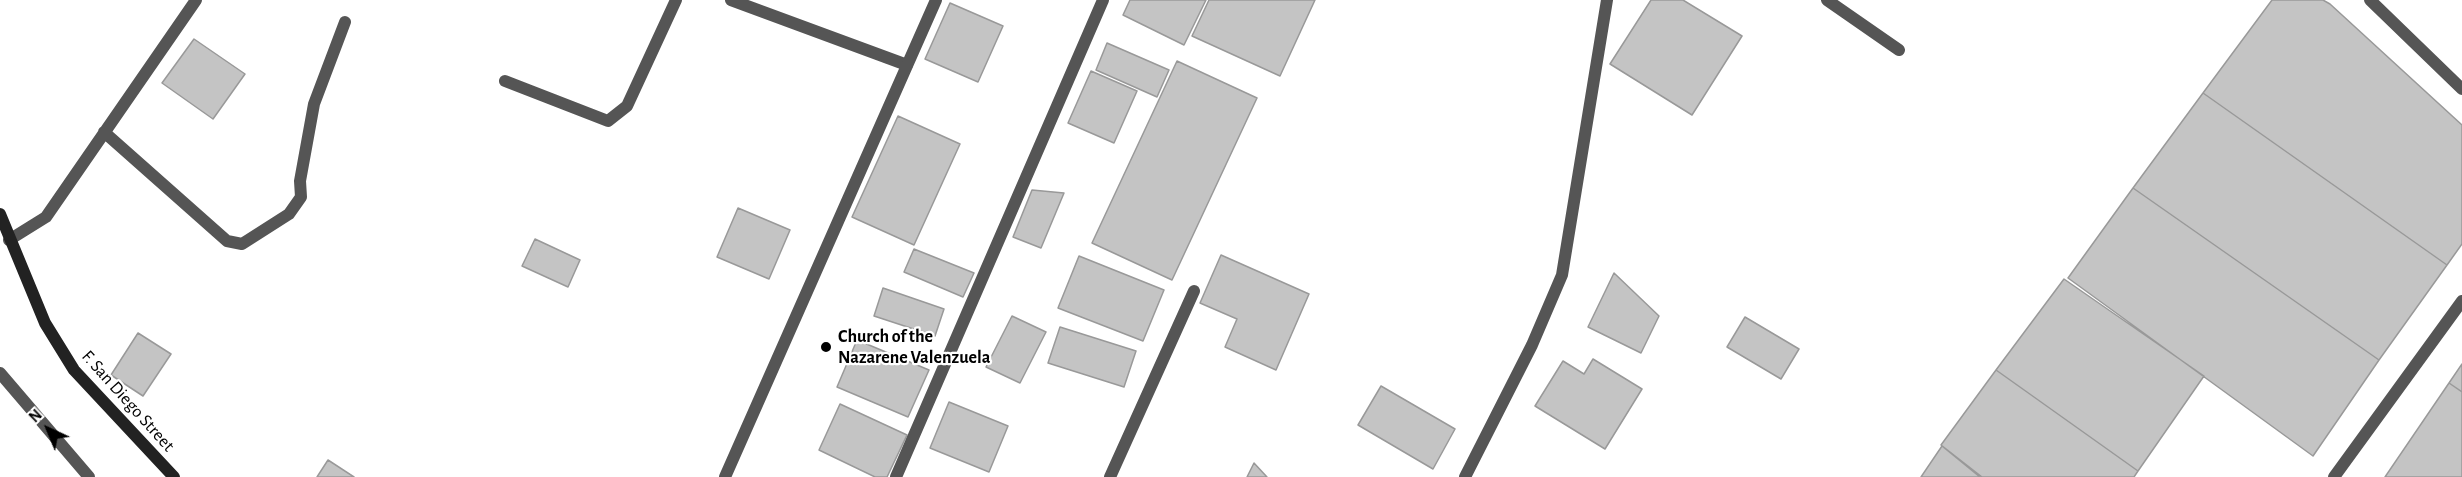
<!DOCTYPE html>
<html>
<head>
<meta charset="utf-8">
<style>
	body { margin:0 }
	#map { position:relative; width:2462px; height:477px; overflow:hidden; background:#fff; font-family:"Alegreya Sans",sans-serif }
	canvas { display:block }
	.north { position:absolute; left:18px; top:399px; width:60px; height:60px; -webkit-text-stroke:4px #fff; paint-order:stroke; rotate:316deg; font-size:16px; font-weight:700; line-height:24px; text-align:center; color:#000 }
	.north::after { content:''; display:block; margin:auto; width:21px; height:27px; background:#000; clip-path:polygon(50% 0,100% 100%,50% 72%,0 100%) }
</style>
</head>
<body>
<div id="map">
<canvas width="2462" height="477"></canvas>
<div class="north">N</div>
</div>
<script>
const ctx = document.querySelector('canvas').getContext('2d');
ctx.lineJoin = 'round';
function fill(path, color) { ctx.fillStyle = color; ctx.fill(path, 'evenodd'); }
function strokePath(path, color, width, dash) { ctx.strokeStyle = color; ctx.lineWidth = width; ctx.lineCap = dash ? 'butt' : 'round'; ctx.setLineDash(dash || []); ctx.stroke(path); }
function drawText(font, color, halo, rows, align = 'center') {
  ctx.font = font + ' "Alegreya Sans",sans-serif'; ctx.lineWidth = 4.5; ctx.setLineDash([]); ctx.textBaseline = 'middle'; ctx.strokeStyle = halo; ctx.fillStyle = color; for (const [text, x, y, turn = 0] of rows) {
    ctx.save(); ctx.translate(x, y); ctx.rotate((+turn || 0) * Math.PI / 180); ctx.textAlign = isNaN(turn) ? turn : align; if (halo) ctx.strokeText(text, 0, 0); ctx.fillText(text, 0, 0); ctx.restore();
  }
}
const building = new Path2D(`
	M1130 0H1206L1184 45 1123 15Z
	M1209 0H1315L1280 76 1192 36Z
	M1651 0H1683L1742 36 1692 115 1610 64Z
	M2272 0H2323L2330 4 2462 125V244L2447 265 2203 93Z
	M950 3 1003 26 978 82 925 59Z
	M194 39 245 74 213 119 162 83Z
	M1107 43 1169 70 1157 97 1096 70Z
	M1177 61 1257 98 1172 280 1092 243Z
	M1091 71 1137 91 1114 143 1068 123Z
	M2203 93 2447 265 2379 360 2133 188Z
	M898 116 960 144 914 245 852 217Z
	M2133 188 2379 360 2313 456 2068 278Z
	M1032 190 1064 193 1041 248 1013 237Z
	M738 208 790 230 769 279 717 257Z
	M535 239 580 260 568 287 522 266Z
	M914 249 974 273 963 297 904 272Z
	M1221 255 1309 294 1276 370 1225 347 1237 319 1200 303Z
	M1079 256 1164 290 1143 341 1058 308Z
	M1614 273 1659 316 1641 353 1588 327Z
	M2064 279 2204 376 2138 471 1996 370Z
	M883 288 944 309 935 336 874 316Z
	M1012 316 1046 332 1020 383 986 367Z
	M1745 317 1799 349 1781 379 1727 347Z
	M1060 327 1136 351 1124 387 1048 363Z
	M138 333 171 354 143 396 111 375Z
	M857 340 929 370 908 417 837 387Z
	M1593 359 1642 389 1605 449 1535 406 1563 361 1584 374Z
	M2462 364V392L2449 383Z
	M1996 370 2138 471 2134 477H1982L1941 445Z
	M2449 383 2462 392V477H2385Z
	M1381 386 1455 429 1433 469 1358 425Z
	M949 402 1008 426 989 472 930 448Z
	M840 404 907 435 887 477H875L819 450Z
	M1942 446 1980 477H1921Z
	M328 460 354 477H317Z
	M1254 463 1267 477H1247Z`);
const lane = new Path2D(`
	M731 0 907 65
	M2370 0 2462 89
	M505 81 608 121 627 106 676 0
	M0 373 89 477
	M1110 477 1194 291
	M2334 477 2462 301`);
const street = new Path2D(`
	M1827 0 1899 50
	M104 132 227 241 242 244 289 214 301 197 300 181 314 104 345 22
	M9 240 46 217 196 0
	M725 477 936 0
	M896 477 1103 0
	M1465 477 1532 345 1562 275 1607 0`);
const secondary = new Path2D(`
	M0 214 45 323 74 370 174 477`);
const markers = [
	[826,347,6,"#000"]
];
const poiNames = [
	["Church of the",838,337],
	["Nazarene Valenzuela",838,358]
];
const streetNames = [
	["F. San Diego Street",128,401,48]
];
fill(building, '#c4c4c4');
strokePath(building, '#999', 1.5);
strokePath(lane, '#555', 12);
strokePath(street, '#555', 12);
strokePath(secondary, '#222', 12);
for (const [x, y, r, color] of markers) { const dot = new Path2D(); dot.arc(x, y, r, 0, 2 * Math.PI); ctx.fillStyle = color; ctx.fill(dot); strokePath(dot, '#fff', 2); }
drawText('bold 18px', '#000', '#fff', poiNames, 'left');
drawText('18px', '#000', '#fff', streetNames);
</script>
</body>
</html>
